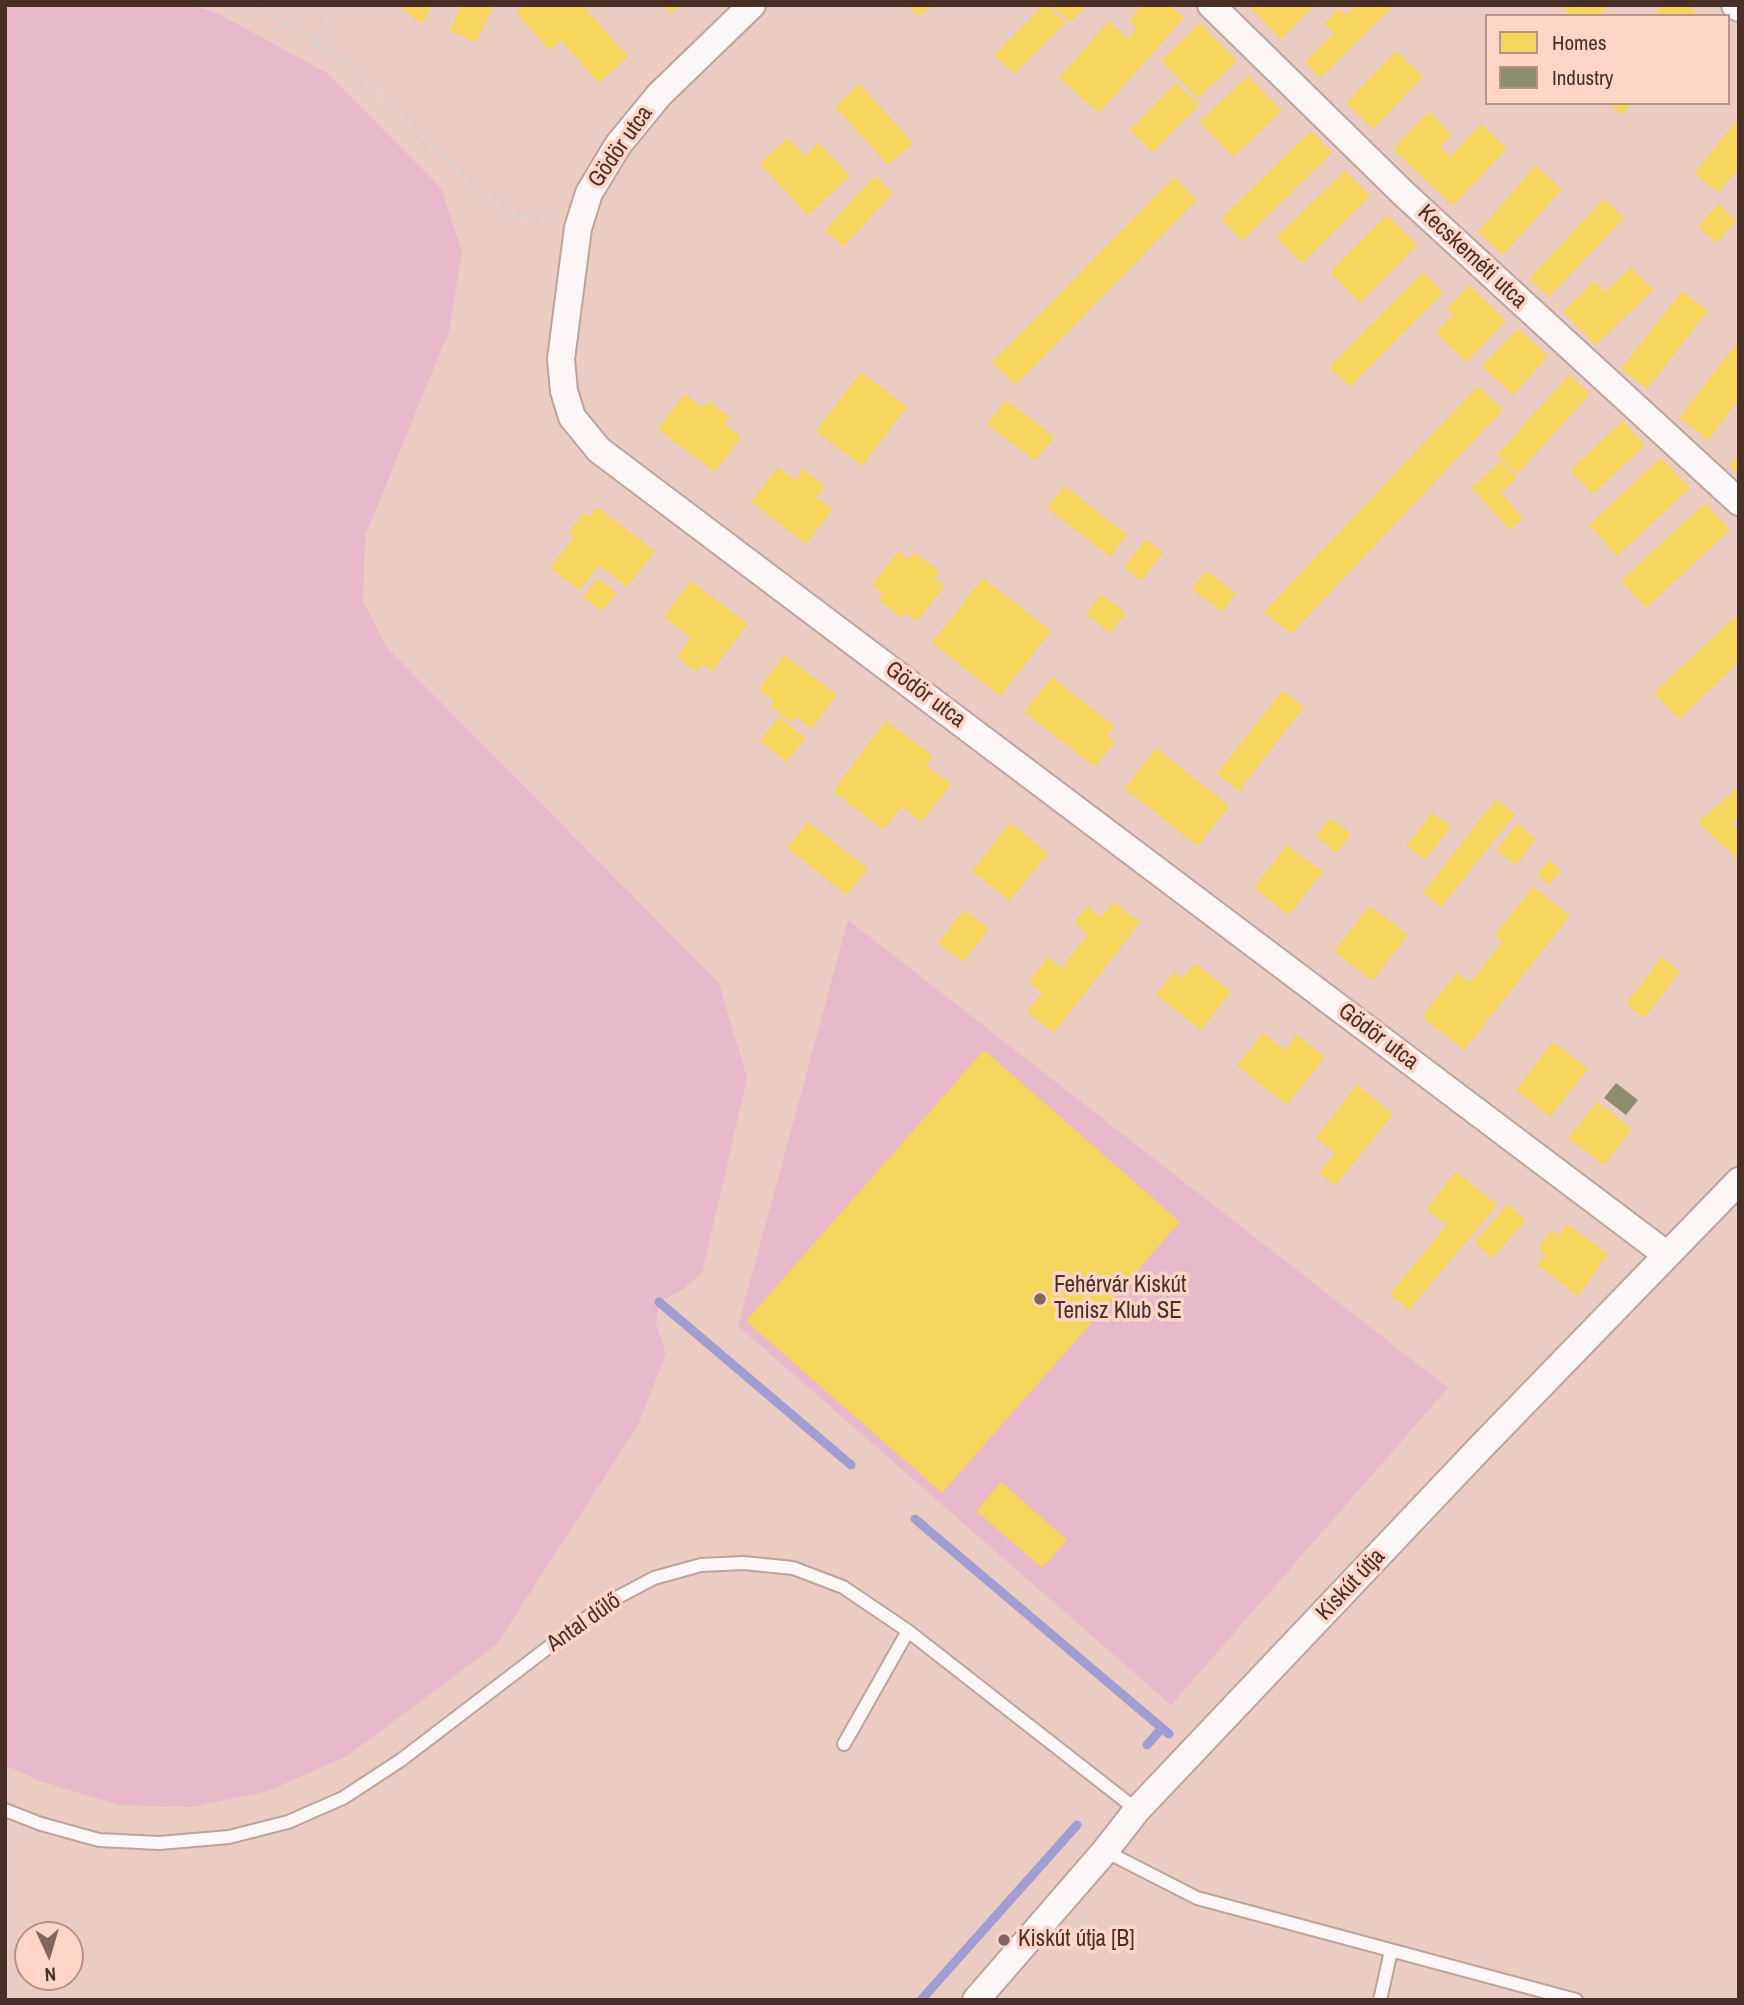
<!DOCTYPE html>
<html>
<head>
<meta charset="utf-8">
<style>
	body { margin:0 }
	#map { position:relative; width:1744px; height:2005px; overflow:hidden; background:#ebccc3; font-family:"Archivo Narrow",sans-serif }
	canvas { display:block }
	.frame { position:absolute; inset:0; border:7px solid #4a2f26; pointer-events:none }
	.legend { position:absolute; left:1485px; top:14px; width:245px; height:91px; box-sizing:border-box; background:#ffd5c8; border:2px solid #b79387; margin:0; padding:9px 12px; list-style:none; font-size:21px; color:#4a2f26 }
	.legend li { display:flex; align-items:center; gap:14px; height:35px }
	.legend b { width:35px; border:2px solid #b79387 }
	.north { position:absolute; left:14px; top:1921px; width:70px; height:70px; box-sizing:border-box; background:#ffd5c8; border:2px solid #b79387; border-radius:50%; rotate:176deg; font-size:19px; font-weight:700; line-height:28px; text-align:center; color:#4a2f26 }
	.north::after { content:''; display:block; margin:auto; width:24px; height:32px; background:#82665d; clip-path:polygon(50% 0,100% 100%,50% 72%,0 100%) }
</style>
</head>
<body>
<div id="map">
<canvas width="1744" height="2005"></canvas>
<div class="frame"></div>
<ul class="legend">
<li><b style="height:19px;background:#f6d55c"></b>Homes</li>
<li><b style="height:19px;background:#8c8c6e"></b>Industry</li>
</ul>
<div class="north">N</div>
</div>
<script>
const ctx = document.querySelector('canvas').getContext('2d');
ctx.lineJoin = 'round';
function fill(path, color) { ctx.fillStyle = color; ctx.fill(path, 'evenodd'); }
function strokePath(path, color, width, dash) { ctx.strokeStyle = color; ctx.lineWidth = width; ctx.lineCap = dash ? 'butt' : 'round'; ctx.setLineDash(dash || []); ctx.stroke(path); }
function drawText(font, color, halo, rows, align = 'center') {
  ctx.font = font + ' "Archivo Narrow",sans-serif'; ctx.lineWidth = 7; ctx.setLineDash([]); ctx.textBaseline = 'middle'; ctx.strokeStyle = halo; ctx.fillStyle = color; for (const [text, x, y, turn = 0] of rows) {
    ctx.save(); ctx.translate(x, y); ctx.rotate((+turn || 0) * Math.PI / 180); ctx.textAlign = isNaN(turn) ? turn : align; if (halo) ctx.strokeText(text, 0, 0); ctx.fillText(text, 0, 0); ctx.restore();
  }
}
const green = new Path2D(`
	M5 5H190L217 13 327 73 441 188 462 252 449 331 365 536 363 601 387 648 719 983 747 1078 702 1273 682 1290 659 1302 656 1324 666 1354 638 1425 497 1644 347 1756 268 1791 192 1807 118 1805 40 1781 5 1765Z
	M848 920 1448 1388 1171 1705 738 1326Z`);
const homes = new Path2D(`
	M398 5H432L422 24Z
	M461 5H493L476 42 450 31Z
	M526 5H582L628 57 599 83 561 41 549 50 516 13Z
	M662 5H681L671 14Z
	M909 5H933L918 17Z
	M1044 5H1047L1065 23 1014 74 994 55Z
	M1052 5H1087L1070 23Z
	M1142 5H1169L1184 18 1099 113 1059 78 1109 21 1128 39 1137 28 1129 21Z
	M1248 5H1315L1281 39Z
	M1356 5H1389L1391 8 1320 78 1305 62 1334 33 1324 23 1339 8 1346 15Z
	M1560 5H1609L1599 16H1571Z
	M1663 5H1687L1699 16H1654Z
	M1200 23 1237 61 1198 98 1161 61Z
	M1396 51 1423 77 1373 129 1346 103Z
	M1248 76 1282 111 1233 157 1199 122Z
	M1176 83 1199 105 1153 152 1130 130Z
	M859 84 913 143 888 165 835 107Z
	M1608 103H1632L1622 115Z
	M1429 112 1451 134 1440 147 1450 157 1481 124 1507 149 1453 206 1393 149Z
	M1739 118V168L1718 193 1694 173Z
	M1311 131 1332 153 1242 241 1221 219Z
	M788 138 805 156 818 142 850 176 808 215 760 164Z
	M1535 166 1562 189 1503 255 1478 232Z
	M1345 171 1370 196 1302 263 1276 237Z
	M875 176 893 193 843 247 825 230Z
	M1174 177 1197 200 1016 385 992 363Z
	M1604 199 1624 218 1549 297 1529 279Z
	M1718 204 1736 221 1717 243 1698 227Z
	M1387 215 1417 245 1360 303 1330 272Z
	M1631 267 1653 290 1596 345 1563 312 1594 281 1605 292Z
	M1423 272 1443 293 1350 387 1329 367Z
	M1469 285 1506 321 1466 362 1436 333 1453 315 1447 309Z
	M1682 291 1708 311 1647 389 1621 369Z
	M1518 329 1548 356 1513 395 1482 366Z
	M1739 340V399L1708 440 1679 418Z
	M861 372 907 407 862 466 816 431Z
	M1569 375 1590 394 1517 474 1497 455Z
	M1478 386 1503 410 1291 634 1264 612Z
	M684 394 703 408 708 401 729 417 724 424 741 437 715 472 658 429Z
	M1006 400 1054 437 1035 461 987 424Z
	M1623 421 1645 445 1593 494 1570 470Z
	M1739 453V474L1729 466Z
	M1661 458 1690 488 1617 556 1589 525Z
	M1501 461 1517 478 1501 493 1523 518 1510 530 1471 488Z
	M778 467 795 480 803 469 825 486 816 497 833 509 806 544 751 502Z
	M1065 486 1127 535 1110 557 1047 508Z
	M1705 503 1730 530 1646 608 1621 581Z
	M597 507 655 551 627 587 599 565 579 590 550 568 574 537 568 533 584 513 589 517Z
	M1146 539 1163 553 1141 581 1124 567Z
	M899 551 909 559 914 552 939 571 934 578 945 586 917 621 906 612 902 618 878 599 882 593 872 585Z
	M1207 570 1236 594 1222 612 1192 589Z
	M597 578 617 593 602 611 583 597Z
	M983 578 1051 631 1000 696 932 643Z
	M691 581 748 624 712 671 703 664 697 672 677 657 691 638 664 617Z
	M1101 594 1126 613 1110 633 1086 614Z
	M1739 613V662L1679 719 1654 693Z
	M784 655 837 695 811 729 796 717 792 723 770 706 774 701 759 689Z
	M1052 677 1114 726 1107 735 1115 741 1095 767 1024 712Z
	M1282 691 1304 707 1239 791 1217 774Z
	M779 717 805 738 787 762 760 741Z
	M886 721 933 756 926 766 951 784 922 822 901 807 883 830 833 791Z
	M1156 748 1229 806 1198 846 1125 789Z
	M1739 787V815L1731 823 1739 830V861L1698 822Z
	M1496 799 1515 814 1441 907 1423 893Z
	M1432 813 1451 827 1425 860 1406 846Z
	M1330 818 1351 834 1337 853 1316 836Z
	M808 822 868 869 847 895 787 848Z
	M1010 823 1048 853 1010 901 972 871Z
	M1517 824 1536 839 1516 865 1496 850Z
	M1287 845 1323 872 1289 915 1254 888Z
	M1549 860 1561 870 1549 885 1537 875Z
	M1533 887 1570 916 1464 1050 1422 1017 1457 973 1470 983 1503 941 1495 935Z
	M1113 902 1140 922 1054 1033 1027 1012 1042 993 1029 982 1048 957 1062 968 1088 934 1074 923 1087 906 1101 917Z
	M1370 906 1408 935 1372 981 1334 951Z
	M964 910 989 929 963 962 938 943Z
	M1662 957 1680 972 1644 1018 1626 1004Z
	M1195 963 1231 992 1201 1030 1156 995 1174 972 1182 979Z
	M1263 1033 1285 1050 1297 1035 1325 1057 1287 1105 1237 1066Z
	M1553 1042 1588 1069 1550 1117 1516 1090Z
	M984 1050 1180 1222 942 1493 746 1321Z
	M1357 1085 1393 1114 1335 1186 1319 1173 1335 1153 1316 1138Z
	M1597 1102 1632 1129 1604 1165 1568 1138Z
	M1456 1172 1497 1205 1409 1310 1390 1294 1447 1225 1426 1209Z
	M1508 1204 1526 1221 1492 1258 1474 1242Z
	M1567 1224 1608 1254 1578 1296 1537 1265 1545 1254 1538 1248 1551 1230 1559 1236Z
	M1001 1482 1067 1540 1042 1568 976 1511Z`);
const industry = new Path2D(`
	M1616 1083 1638 1100 1626 1115 1604 1098Z`);
const stream = new Path2D(`
	M659 1302 851 1465
	M915 1519 1169 1734
	M1147 1745 1162 1728
	M921 2000 1077 1825`);
const path = new Path2D(`
	M258 5 351 67 478 192 515 215 553 223
	M316 43 336 5`);
const lane = new Path2D(`
	M844 1744 908 1631
	M5 1810 41 1824 99 1840 159 1843 229 1837 288 1822 343 1798 401 1760 605 1604 654 1578 701 1565 744 1563 793 1568 843 1587 908 1631 1137 1810
	M1105 1851 1197 1898 1576 2000
	M1380 2000 1391 1951`);
const street = new Path2D(`
	M752 5 659 95 618 145 589 193 578 228 561 359 564 391 572 417 599 450 1667 1255
	M1211 5 1404 194 1739 502
	M1735 5 1739 8
	M976 2000 1105 1851 1137 1810 1479 1449 1739 1181`);
const markers = [
	[1040,1299,7,"#82665d"],
	[1004,1940,7,"#82665d"]
];
const streetNames = [
	["Gödör utca",621,147,-55],
	["Kecskeméti utca",1472,257,43],
	["Gödör utca",925,695,37],
	["Gödör utca",1378,1037,37],
	["Kiskút útja",1351,1585,-47],
	["Antal dűlő",584,1623,-35]
];
const poiNames = [
	["Fehérvár Kiskút",1054,1286],
	["Tenisz Klub SE",1054,1312],
	["Kiskút útja [B]",1018,1940]
];
fill(green, '#e8b8cb');
fill(homes, '#f6d55c');
fill(industry, '#8c8c6e');
strokePath(stream, '#a19cd2', 9);
strokePath(lane, '#bca39b', 16);
strokePath(street, '#bca39b', 30);
strokePath(path, '#ddd4d1', 4.5, [5, 5]);
strokePath(lane, '#fcf7f6', 12);
strokePath(street, '#fcf7f6', 26);
for (const [x, y, r, color] of markers) { const dot = new Path2D(); dot.arc(x, y, r, 0, 2 * Math.PI); ctx.fillStyle = color; ctx.fill(dot); strokePath(dot, '#ffd5c8', 2.5); }
drawText('23px', '#4a2f26', '#ffd5c8', streetNames);
drawText('23px', '#4a2f26', '#ffd5c8', poiNames, 'left');
</script>
</body>
</html>
